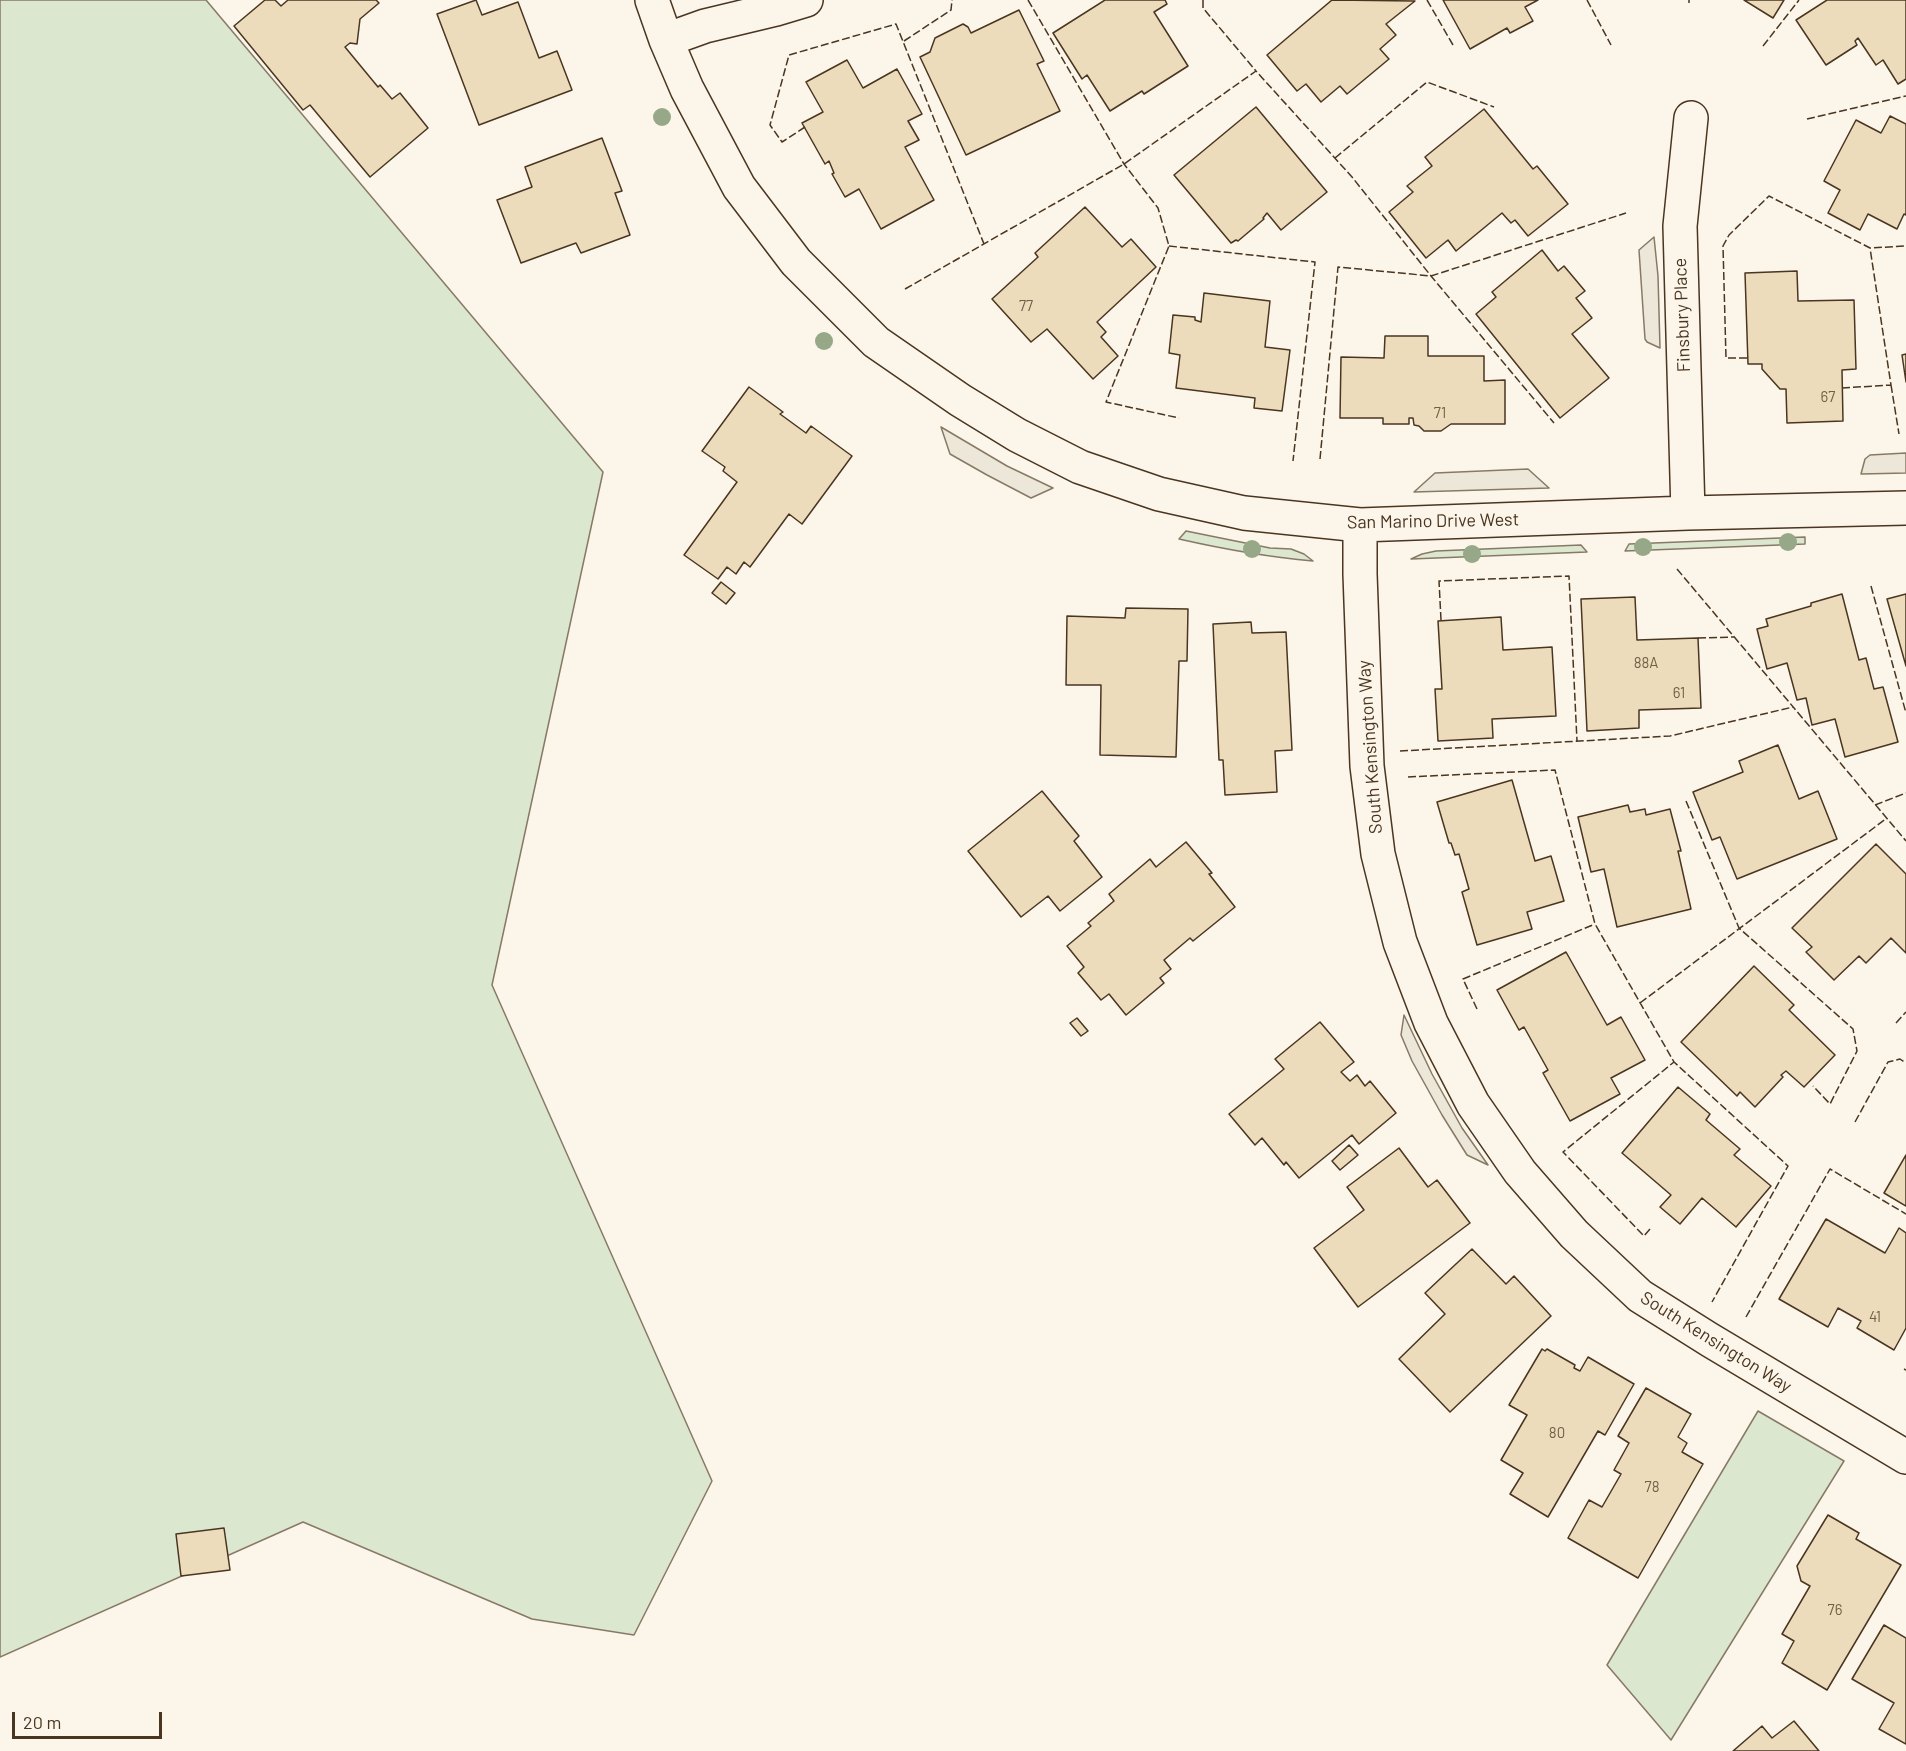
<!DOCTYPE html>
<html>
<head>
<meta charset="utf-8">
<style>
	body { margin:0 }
	#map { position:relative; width:1906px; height:1751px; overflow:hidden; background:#fbf6e9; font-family:Barlow,sans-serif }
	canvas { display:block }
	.scale { position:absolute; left:12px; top:1712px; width:150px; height:27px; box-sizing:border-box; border:3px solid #4a3520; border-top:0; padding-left:8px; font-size:18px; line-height:21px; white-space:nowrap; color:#4a3520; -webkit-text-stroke:4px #fbf6e9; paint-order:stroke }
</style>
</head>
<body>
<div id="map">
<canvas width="1906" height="1751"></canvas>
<div class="scale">20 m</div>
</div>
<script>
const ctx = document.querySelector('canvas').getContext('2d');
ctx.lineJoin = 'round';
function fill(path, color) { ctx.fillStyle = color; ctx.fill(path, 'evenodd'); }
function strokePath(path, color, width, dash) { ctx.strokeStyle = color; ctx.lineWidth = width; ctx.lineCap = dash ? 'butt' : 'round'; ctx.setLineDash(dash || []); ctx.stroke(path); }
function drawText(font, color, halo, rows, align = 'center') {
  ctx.font = font + ' Barlow,sans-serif'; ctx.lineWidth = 4.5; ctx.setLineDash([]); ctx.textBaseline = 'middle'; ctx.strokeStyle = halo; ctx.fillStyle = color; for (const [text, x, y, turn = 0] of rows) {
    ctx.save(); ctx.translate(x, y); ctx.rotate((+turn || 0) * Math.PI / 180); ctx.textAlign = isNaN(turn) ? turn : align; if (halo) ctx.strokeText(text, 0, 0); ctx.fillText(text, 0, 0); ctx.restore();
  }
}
const green = new Path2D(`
	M0 0H206L603 472 492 985 712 1481 634 1635 532 1619 303 1522 0 1657Z
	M1186 531 1270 548 1291 549 1304 554 1313 561C1268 557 1223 549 1179 539Z
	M1805 537V544L1625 551 1629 544Z
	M1581 545 1587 552 1411 559 1422 554 1436 551Z
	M1758 1411 1844 1461 1671 1740 1607 1665Z`);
const parking = new Path2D(`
	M1654 237 1658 276 1660 348 1647 342 1645 339 1639 250Z
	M941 427 1007 466 1053 488 1031 498 987 475 950 454Z
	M1906 453V473L1861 474 1865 459 1870 455Z
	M1528 469 1549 488 1414 492 1435 473Z
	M1404 1015 1432 1074 1462 1128 1488 1165 1467 1155 1442 1115 1412 1061 1401 1035Z`);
const building = new Path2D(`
	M265 0H275L281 6 288 0H376L379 3 360 19 357 44 350 43 345 47 378 87 380 85 392 99 400 93 428 128 370 177 310 105 303 110 234 26Z
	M476 0 482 15 518 2 539 58 557 51 572 90 479 125 437 14Z
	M1105 0H1165L1167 4 1154 12 1188 66 1144 94 1142 91 1110 111 1087 75 1082 79 1053 33Z
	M1332 0 1415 1 1386 24 1396 35 1380 49 1389 59 1347 94 1340 86 1321 102 1306 84 1297 91 1267 55Z
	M1443 0H1538L1525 7 1533 21 1510 33 1507 28 1470 49Z
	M1744 0H1784L1773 18Z
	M1827 0H1906V79L1898 84 1883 60 1876 65 1858 38 1855 41 1857 45 1826 65 1796 20Z
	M1019 10 1044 61 1037 64 1060 111 966 155 920 57 930 52 935 38 963 24 968 27 971 33Z
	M847 60 863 88 897 69 922 114 908 121 919 140 905 147 934 200 881 229 859 189 845 197 832 174 834 173 829 161 825 164 802 123 823 112 806 82Z
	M1256 107 1327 192 1281 230 1267 213 1263 218 1264 219 1238 241 1236 240 1231 243 1174 175Z
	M1484 109 1533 169 1537 166 1568 204 1528 236 1515 220 1511 223 1502 213 1456 251 1448 240 1426 258 1389 212 1413 192 1407 186 1432 166 1425 157Z
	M1890 116 1906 124V215L1904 214 1897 229 1868 214 1860 230 1828 213 1840 190 1824 181 1856 120 1881 133Z
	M602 138 622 191 615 193 630 235 581 253 576 243 521 263 497 200 532 187 525 167Z
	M1085 207 1122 247 1131 239 1156 267 1097 322 1106 332 1101 337 1118 356 1093 379 1047 329 1031 342 992 299 1038 257 1035 253Z
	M1542 250 1558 271 1564 266 1585 291 1576 298 1592 318 1572 334 1609 378 1560 418 1476 314 1496 297 1492 292Z
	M1797 271 1798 301 1854 300 1856 369 1842 370 1843 421 1787 423 1786 389H1780L1762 369V364H1748L1745 273Z
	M1204 293 1270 301 1265 347 1290 350 1282 411 1254 408 1255 398 1176 388 1180 355 1169 353 1173 315 1195 317V320L1201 322Z
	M1385 336H1428V356H1484V381L1505 380V424H1451L1441 431H1424L1419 426 1414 425 1413 418H1409V424H1383V418H1340L1341 357 1384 358Z
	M1906 354V382L1902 355Z
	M749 387 783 412 780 414 806 433 811 426 852 456 802 524 789 514 750 567 744 562 736 574 727 567 718 579 684 555 737 482 723 471 725 467 702 451Z
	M721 582 735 593 726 604 712 593Z
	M1842 594 1859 660 1866 658 1874 689 1883 687 1898 742 1845 757 1835 719 1812 725 1806 698 1797 700 1787 663 1767 669 1757 629 1768 626 1766 619 1811 606V603Z
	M1906 594V666L1887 599Z
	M1635 597 1637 640 1698 638 1701 708 1639 710V728L1587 731 1581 599Z
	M1126 608 1188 609 1187 661H1179L1176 757 1100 755 1101 685H1066L1067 616 1125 618Z
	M1501 617 1503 650 1552 647 1556 716 1492 719 1493 738 1438 741 1435 689H1442L1438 621Z
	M1251 622 1252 633 1286 632 1292 750 1275 751 1277 792 1225 795 1223 760H1219L1213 624Z
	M1778 745 1799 799 1818 791 1837 839 1737 879 1720 837 1712 840 1693 792 1743 772 1739 761Z
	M1512 780 1535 861 1551 856 1564 901 1527 912 1532 929 1477 945 1462 892 1469 889 1459 854 1455 855 1451 843H1449L1437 802Z
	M1042 791 1079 836 1074 841 1102 877 1060 911 1048 896 1021 917 968 851Z
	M1628 805 1630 812 1645 809 1646 815 1670 809 1681 851H1678L1691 909 1617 927 1604 869 1591 872 1578 817Z
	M1186 842 1212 873 1209 874 1235 907 1193 941 1190 938 1164 960 1171 969 1160 978 1164 983 1126 1015 1109 994 1101 1000 1078 973 1084 967 1067 946 1091 926 1088 923 1114 901 1109 894 1150 859 1156 867Z
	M1876 844 1906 874V953L1891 938 1866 963 1859 956 1834 980 1806 952 1812 947 1792 928Z
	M1566 952 1607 1025 1621 1017 1645 1060 1611 1078 1620 1094 1570 1121 1543 1073 1548 1070 1524 1027 1519 1030 1497 990Z
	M1754 966 1794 1005 1789 1010 1835 1055 1804 1087 1786 1071 1781 1075 1783 1077 1755 1107 1740 1092 1737 1096 1681 1042Z
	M1077 1018 1088 1031 1081 1036 1070 1023Z
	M1320 1022 1354 1062 1341 1072 1350 1081 1357 1075 1365 1086 1370 1081 1396 1113 1359 1144 1352 1135 1299 1178 1286 1162 1284 1165 1262 1138 1255 1145 1229 1114 1284 1069 1275 1059Z
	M1678 1087 1710 1114 1706 1120 1740 1149 1734 1155 1771 1186 1736 1227 1702 1198 1680 1224 1660 1207 1671 1195 1622 1153Z
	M1349 1145 1358 1155 1340 1170 1332 1161Z
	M1399 1148 1428 1187 1437 1180 1470 1223 1358 1307 1314 1248 1364 1210 1347 1187Z
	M1906 1155V1206L1884 1193Z
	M1826 1219 1885 1253 1899 1228 1906 1233V1328L1894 1350 1857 1328 1861 1321 1838 1308 1828 1327 1779 1299Z
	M1472 1249 1506 1284 1514 1276 1551 1316 1450 1412 1399 1359 1445 1314 1425 1293Z
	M1542 1349 1545 1351 1547 1349 1575 1365 1574 1368 1580 1371 1588 1357 1634 1384 1605 1435 1598 1431 1548 1517 1510 1494 1523 1473 1501 1460 1527 1415 1509 1405Z
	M1646 1388 1691 1414 1678 1437 1687 1443 1682 1452 1703 1464 1638 1578 1568 1538 1589 1500 1602 1507 1621 1474 1614 1470 1629 1443 1618 1436Z
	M1828 1515 1859 1533 1856 1539 1901 1565 1827 1690 1782 1663 1794 1641 1782 1634 1810 1586 1801 1581 1797 1566Z
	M224 1528 230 1570 181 1576 176 1534Z
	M1884 1625 1906 1638V1744L1879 1729 1894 1703 1852 1679Z
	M1794 1721 1819 1751H1733L1762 1726 1772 1738Z`);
const minor = new Path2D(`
	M652 0 666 40 687 89 739 187 796 262 876 342 960 400 1017 435 1080 467 1159 494 1244 513 1360 525 1688 513 1906 508
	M666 40 705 26 776 9 806 0
	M1688 513 1680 226 1691 118
	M1360 525V574L1367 766 1378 854 1400 942 1431 1023 1473 1104 1520 1172 1574 1234 1640 1296 1710 1340 1906 1457`);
const fence = new Path2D(`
	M1028 0 1124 164 1158 208 1169 246 1106 402 1179 418
	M1203 0V8L1256 71
	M1427 0 1453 45
	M1587 0 1611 45
	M1689 3V0
	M904 41 951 10 952 0
	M1763 46 1799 0
	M1807 119 1906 96
	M805 127 782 142 770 125 789 55 896 24 984 244
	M1335 158 1427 82 1494 107
	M1169 246 1315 262 1293 461
	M905 289 1124 164 1256 71 1352 177 1431 276 1554 423
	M1747 358H1726L1723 246 1729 235 1769 196 1870 248 1906 246
	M1891 385 1899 434
	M1842 388 1891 385 1870 248
	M1320 459 1338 267 1431 276 1626 213
	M1677 569 1906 841
	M1871 586 1906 713
	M1441 620 1439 581 1569 576 1577 741
	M1698 638 1734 637
	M1400 751 1670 736 1793 707
	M1408 777 1555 770 1595 924 1674 1062 1788 1166 1712 1302
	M1686 801 1739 928 1853 1029 1857 1051 1830 1104 1813 1086
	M1875 805 1906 793
	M1640 1003 1887 818
	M1477 1009 1463 979 1595 924
	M1896 1023 1906 1012
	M1855 1122 1888 1062 1900 1059 1906 1063
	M1650 1229 1644 1236 1563 1152 1674 1062
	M1746 1317 1830 1169 1906 1214
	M1904 1369 1906 1370`);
const trees = [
	[662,117],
	[824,341],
	[1788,542],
	[1643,547],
	[1252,549],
	[1472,554]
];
const numberNames = [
	["77",1026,306],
	["67",1828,397],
	["71",1440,413],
	["88A",1646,663],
	["61",1679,693],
	["41",1875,1317],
	["80",1557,1433],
	["78",1652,1487],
	["76",1835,1610]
];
const streetNames = [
	["Finsbury Place",1682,315,-92],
	["San Marino Drive West",1433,521,-1],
	["South Kensington Way",1370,747,-94],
	["South Kensington Way",1716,1342,32]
];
fill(green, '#dce7d0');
strokePath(green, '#887966', 1.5);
fill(parking, '#ede7d9');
strokePath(parking, '#887966', 1.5);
fill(building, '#ecdcbc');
strokePath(building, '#4a3520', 1.5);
strokePath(minor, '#4a3520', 36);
strokePath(minor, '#fbf6e9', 33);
strokePath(fence, '#4a3520', 1.5, [8, 3]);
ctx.fillStyle = '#96a887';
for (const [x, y] of trees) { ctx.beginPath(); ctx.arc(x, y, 9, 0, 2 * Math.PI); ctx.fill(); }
drawText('15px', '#725f47', null, numberNames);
drawText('18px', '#4a3520', '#fbf6e9', streetNames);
</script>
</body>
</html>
